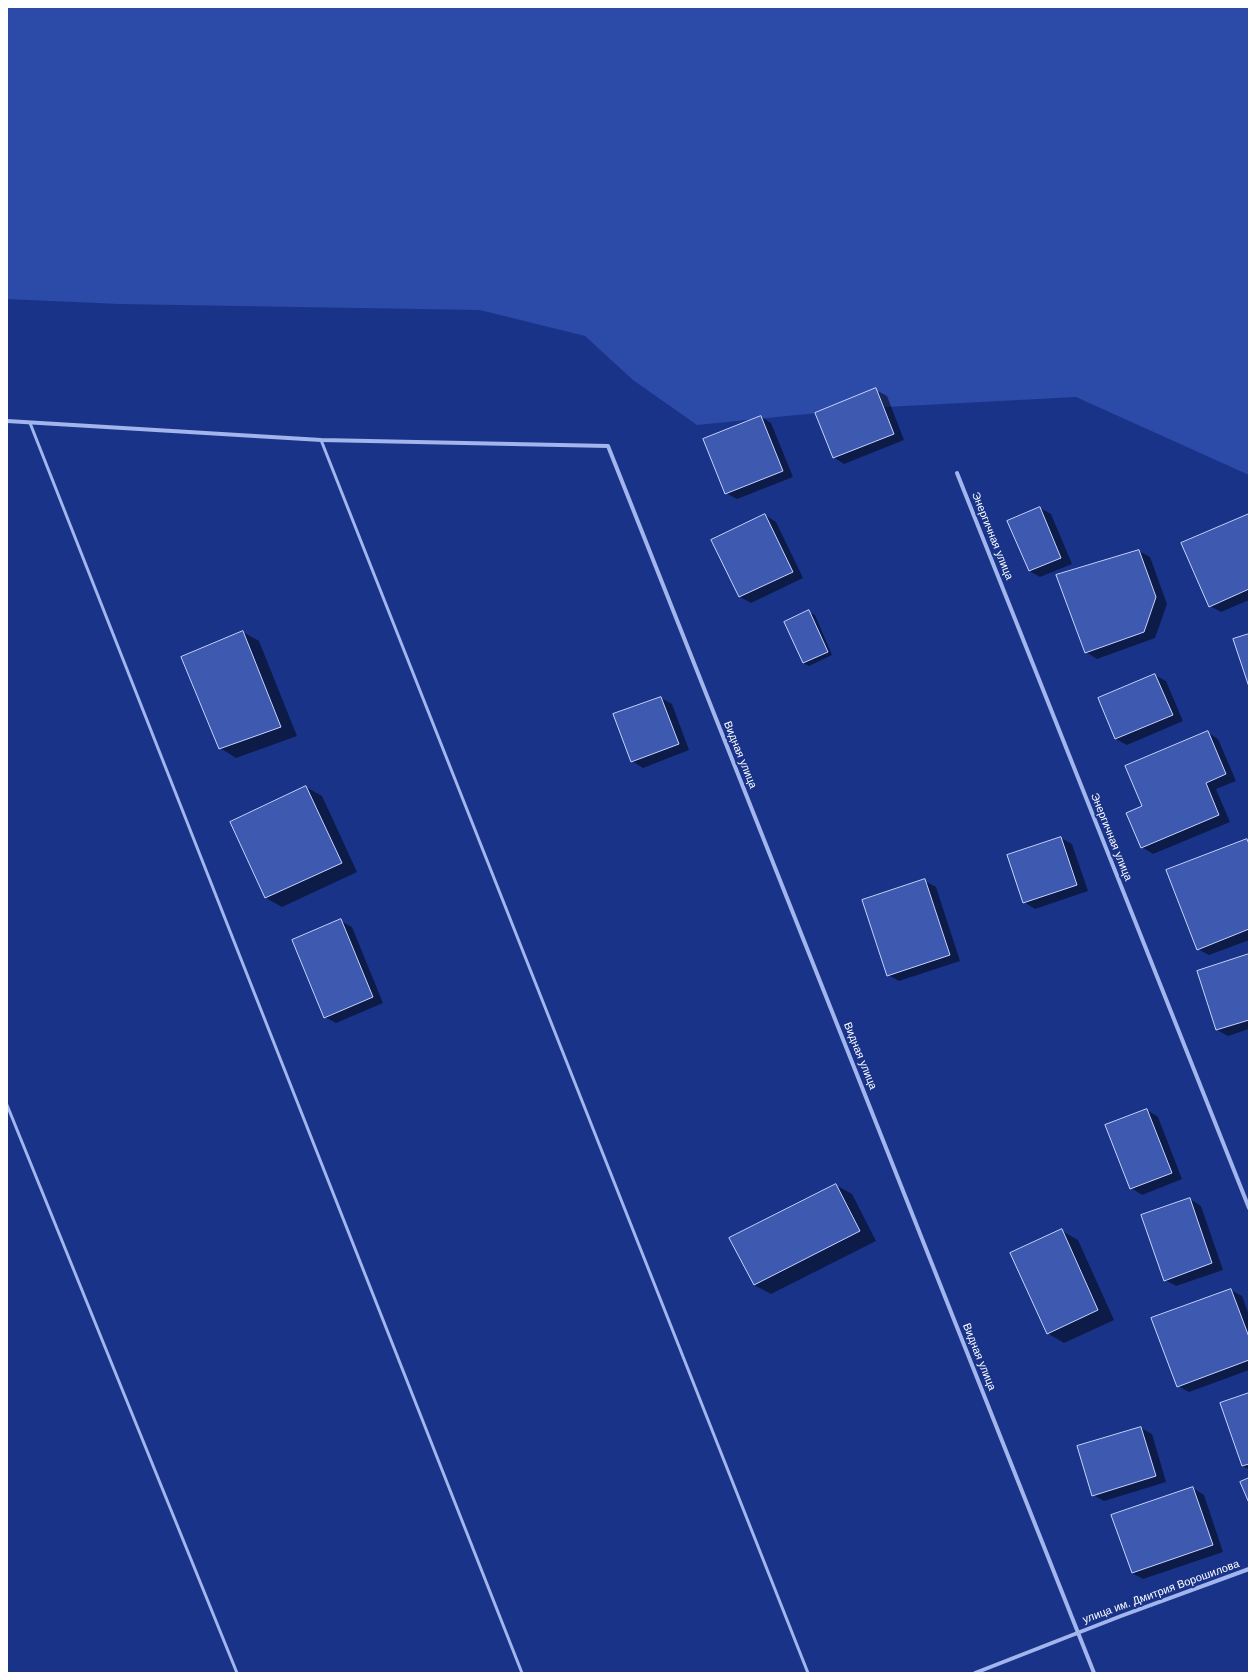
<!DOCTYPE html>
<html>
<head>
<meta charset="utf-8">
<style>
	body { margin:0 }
	#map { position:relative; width:1256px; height:1680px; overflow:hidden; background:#193389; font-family:Helvetica,sans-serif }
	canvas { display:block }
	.frame { position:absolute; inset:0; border:8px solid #fff; pointer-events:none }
</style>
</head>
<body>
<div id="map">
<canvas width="1256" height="1680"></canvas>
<div class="frame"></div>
</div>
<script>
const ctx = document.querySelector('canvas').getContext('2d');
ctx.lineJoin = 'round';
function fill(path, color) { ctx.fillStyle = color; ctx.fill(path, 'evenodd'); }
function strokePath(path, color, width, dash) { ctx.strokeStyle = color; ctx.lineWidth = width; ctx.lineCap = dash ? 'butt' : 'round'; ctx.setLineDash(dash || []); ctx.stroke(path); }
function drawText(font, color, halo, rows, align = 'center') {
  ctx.font = font + ' Helvetica,sans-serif'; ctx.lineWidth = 4; ctx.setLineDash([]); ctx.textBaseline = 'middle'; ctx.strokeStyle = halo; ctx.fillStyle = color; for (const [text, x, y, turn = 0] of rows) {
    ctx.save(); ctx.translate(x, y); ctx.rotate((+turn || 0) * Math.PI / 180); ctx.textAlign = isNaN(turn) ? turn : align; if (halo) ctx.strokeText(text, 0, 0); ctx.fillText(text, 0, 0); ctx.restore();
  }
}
const green = new Path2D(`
	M7 7H1249V475L1076 397 867 408 697 425 633 380 585 336 480 310 119 304 7 299Z`);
const shadow = new Path2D(`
	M876 390 887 396 904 440 844 464 833 457Z
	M761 417 771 423 793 477 737 499 726 493Z
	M1040 508 1051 514 1072 564 1040 577 1029 571Z
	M765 515 776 522 803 578 751 603 740 597 713 540Z
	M1249 515V600L1221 612 1210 606Z
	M1139 551 1150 557 1167 604 1155 638 1097 659 1086 652Z
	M809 612 815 615 832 655 809 666 803 663Z
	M243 632 259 641 297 736 236 758 220 748Z
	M1155 675 1166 681 1183 721 1127 745 1116 739 1099 699Z
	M661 698 672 704 689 750 643 768 632 761Z
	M1207 732 1218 739 1236 781 1216 789 1230 822 1153 854 1142 847 1143 807Z
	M306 787 322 796 357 872 282 907 266 898 231 822Z
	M1061 838 1072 844 1088 891 1035 909 1024 902Z
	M1247 840 1249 841V940L1209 955 1198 949Z
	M925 881 936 887 960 961 899 981 888 975Z
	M341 921 352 927 383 1003 336 1023 325 1017Z
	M1249 955V1029L1228 1036 1217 1030 1198 972Z
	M1147 1110 1158 1117 1182 1179 1142 1195 1131 1188Z
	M836 1185 852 1194 876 1241 771 1294 754 1285Z
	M1190 1199 1201 1206 1223 1270 1176 1286 1165 1280Z
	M1062 1231 1078 1240 1114 1320 1064 1343 1047 1333Z
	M1231 1290 1242 1296 1249 1315V1370L1189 1392 1178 1386Z
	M1249 1394V1469L1242 1466Z
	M1141 1428 1152 1434 1166 1482 1104 1501 1093 1495Z
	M1193 1488 1204 1495 1223 1552 1143 1579 1132 1573Z`);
const building = new Path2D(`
	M876 388 894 434 833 458 815 413Z
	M761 416 783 471 725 494 703 439Z
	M1040 507 1061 558 1029 571 1007 521Z
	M765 514 793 572 739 597 711 540Z
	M1249 514V589L1209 607 1181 543Z
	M1139 550 1156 597 1144 632 1085 653 1056 575Z
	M809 610 828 652 803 663 784 622Z
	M243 631 281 727 219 749 181 657Z
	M1249 634V687L1233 639Z
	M1155 674 1173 715 1115 739 1098 698Z
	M661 697 679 744 631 762 613 714Z
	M1208 731 1226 774 1206 783 1219 815 1141 848 1126 813 1142 806 1125 766Z
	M306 786 342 863 265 898 230 822Z
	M1061 837 1077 885 1023 903 1007 855Z
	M1247 839 1249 844V929L1197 950 1166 870Z
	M925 879 950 955 887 976 862 900Z
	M341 919 373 997 324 1018 292 940Z
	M1249 954V1020L1216 1030 1197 971Z
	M1147 1109 1172 1173 1130 1189 1105 1125Z
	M836 1184 860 1231 754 1285 729 1238Z
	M1190 1198 1212 1263 1164 1281 1141 1215Z
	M1062 1229 1098 1310 1047 1334 1010 1253Z
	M1231 1289 1249 1337V1360L1177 1387 1151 1318Z
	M1249 1393V1464L1242 1466 1220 1403Z
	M1141 1427 1156 1476 1092 1496 1077 1446Z
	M1249 1478V1503L1240 1482Z
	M1193 1487 1213 1545 1132 1573 1111 1515Z`);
const lane = new Path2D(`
	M30 423 522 1673
	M321 440 808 1673
	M7 1105 237 1673`);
const street = new Path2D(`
	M7 421 321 440 608 446 1094 1673
	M957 473 1249 1208
	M975 1673 1121 1616 1249 1569`);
const streetNames = [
	["Энергичная улица",992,536,68],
	["Видная улица",740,755,68],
	["Энергичная улица",1111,837,68],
	["Видная улица",860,1056,68],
	["Видная улица",979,1357,68],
	["улица им. Дмитрия Ворошилова",1161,1592,-20]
];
fill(green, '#2c4aa7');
fill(shadow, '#0007');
fill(building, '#3e59b0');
strokePath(building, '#c8d4fa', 1);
strokePath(lane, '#a2b5ed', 3);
strokePath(street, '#a2b5ed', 4);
drawText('11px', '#fff', '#193389', streetNames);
</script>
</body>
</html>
